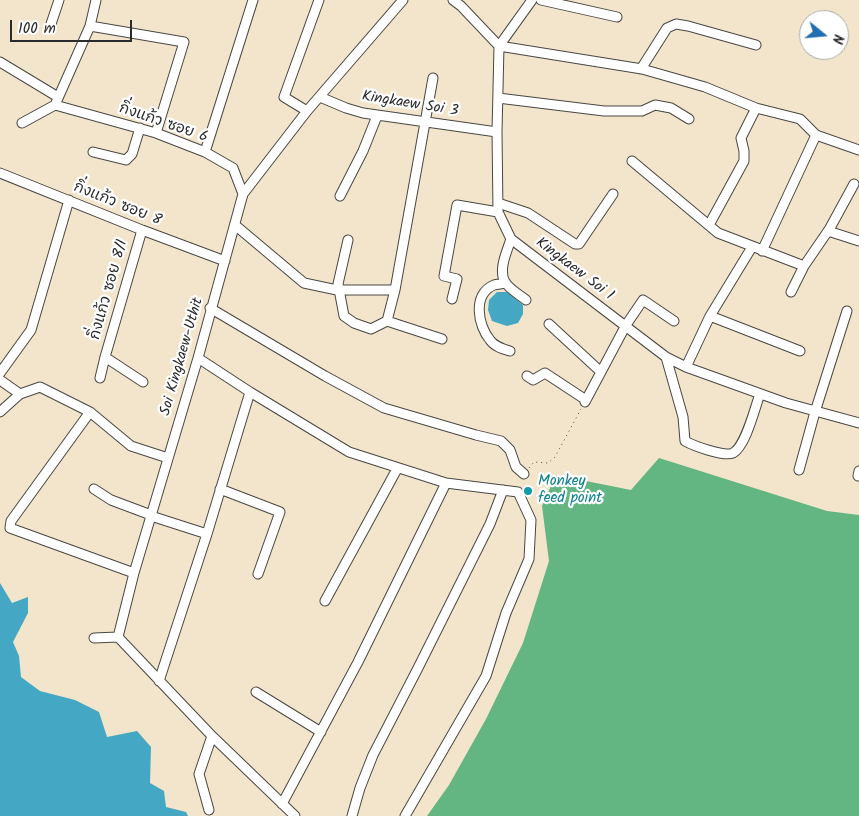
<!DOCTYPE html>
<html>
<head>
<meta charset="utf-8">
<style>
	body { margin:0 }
	#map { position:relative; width:859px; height:816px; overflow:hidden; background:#f2e5cb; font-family:Kalam,sans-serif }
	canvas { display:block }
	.north { position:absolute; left:799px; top:10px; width:50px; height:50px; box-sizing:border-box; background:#fff; border:1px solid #aaa; border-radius:50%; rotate:107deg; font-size:14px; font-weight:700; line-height:20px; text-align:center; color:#2b2b2b }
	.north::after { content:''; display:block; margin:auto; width:18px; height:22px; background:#1f6fb2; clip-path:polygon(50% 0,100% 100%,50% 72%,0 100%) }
	.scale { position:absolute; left:10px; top:20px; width:122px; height:22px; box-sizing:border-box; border:2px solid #2b2b2b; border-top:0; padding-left:6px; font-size:15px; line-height:18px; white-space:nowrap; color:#2b2b2b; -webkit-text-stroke:4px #fff; paint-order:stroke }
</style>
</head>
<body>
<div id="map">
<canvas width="859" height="816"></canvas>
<div class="north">N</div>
<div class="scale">100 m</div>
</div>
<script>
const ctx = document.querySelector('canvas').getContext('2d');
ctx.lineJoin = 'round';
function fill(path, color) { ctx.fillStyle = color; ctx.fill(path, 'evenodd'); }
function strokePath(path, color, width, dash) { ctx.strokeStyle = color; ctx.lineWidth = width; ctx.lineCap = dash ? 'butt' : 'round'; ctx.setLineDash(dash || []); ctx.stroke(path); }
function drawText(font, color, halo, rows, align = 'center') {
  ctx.font = font + ' Kalam,"Playpen Sans Thai",sans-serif'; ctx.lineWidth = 4.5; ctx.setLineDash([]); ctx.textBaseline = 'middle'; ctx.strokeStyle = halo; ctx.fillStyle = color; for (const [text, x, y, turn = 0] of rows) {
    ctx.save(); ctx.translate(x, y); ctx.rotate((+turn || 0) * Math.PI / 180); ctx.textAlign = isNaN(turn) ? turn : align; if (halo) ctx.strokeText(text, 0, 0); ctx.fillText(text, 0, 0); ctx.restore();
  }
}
const forest = new Path2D(`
	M659 458 827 511 859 515V816H427L449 785 486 719 523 643 549 561 542 506 556 475 631 490Z`);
const water = new Path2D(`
	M497 292H507L523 305V314L518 323 507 326 492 321 488 310 489 300Z
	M0 583 12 603 28 597V613L13 642 19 656 21 677 40 691 75 700 99 712 107 737 137 731 151 747 150 783 164 791 166 807 186 812 188 816H0Z`);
const path = new Path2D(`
	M529 468 534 462 548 463 555 457 581 409`);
const minor = new Path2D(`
	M453 0 461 6 499 46 497 132 498 212 511 239 666 357 686 367 786 403 859 423
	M532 0 499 46 642 69 705 87 756 108 800 119 816 135 859 150
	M541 0 617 17
	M51 24 59 0
	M90 26 184 42 156 133
	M0 62 58 97
	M641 69 667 28 676 24 688 26 756 45
	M320 97 346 108 363 113 497 132
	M498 98 604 111H642L655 105 671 108 689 119
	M55 105 156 133 205 152 233 168 243 194
	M55 105 90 26 96 0
	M307 111 284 97 319 0
	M22 123 55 105
	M93 152 126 160 132 154 140 128
	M205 152 253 0
	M632 161 718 233 804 266
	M0 173 142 230 225 261
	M340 196 363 151 377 116
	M498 203 528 213 575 244H579L613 194
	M235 225 304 283 337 290H395
	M709 225 744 161V151L741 138 756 108
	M828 231 859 241
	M511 239C507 251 498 270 505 282 509 289 520 295 526 300
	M348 240 338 284 344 316 354 323 371 329 387 321 442 339
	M762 251 816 135
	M506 283C502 284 497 284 494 285 472 294 478 326 490 340 495 347 503 349 510 351
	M791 292 804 266 830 228 854 184
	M452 299 457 279 444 276 457 205 498 212
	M210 308 325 376 384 408 476 435 501 441 510 450 516 467 524 474
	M710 316 800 351
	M387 321 395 290 433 78
	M549 324 601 372
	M105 357 142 230
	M666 357 683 417 685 441C694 446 724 457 733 453 746 446 755 407 760 394
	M198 358 250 392 349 452 446 483 518 492 531 520 529 559 506 613 486 676 405 816
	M686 367 710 316 752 247
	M0 373 31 330 69 200
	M527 376 533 380 545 373 586 400
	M100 378 105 357 143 382
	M0 380 20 394
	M585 402 626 325 643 300 674 321
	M0 412 20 394 40 387 90 412 131 446 168 458
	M90 412 11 521 10 528 134 573
	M799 470 815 412 847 311
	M858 476 859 471
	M94 489 111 500 151 515
	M220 489 280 512 258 574
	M151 516 207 534
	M325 601 397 469
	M94 638 118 637
	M159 681 207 534 250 392
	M256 692 321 732
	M212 736 295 816
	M282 804 358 662 446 483
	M209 810 199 774 212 736 118 637 134 573 198 358 243 194 307 111 403 0
	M352 816 360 788 373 755 418 668 490 524 503 490`);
const markers = [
	[528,491,5,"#0f9aa8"]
];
const streetNames = [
	["Kingkaew Soi 3",410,105,9],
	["กิ่งแก้ว ซอย 6",163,124,19],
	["กิ่งแก้ว ซอย 8",117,205,22],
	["Kingkaew Soi 1",574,270,37],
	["กิ่งแก้ว ซอย 8/1",110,290,-74],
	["Soi Kingkaew-Uthit",183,357,-74]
];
const cultureNames = [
	["Monkey",538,482],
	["feed point",538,499]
];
fill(forest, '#63b581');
fill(water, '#44a8c4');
strokePath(minor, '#494743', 11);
strokePath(path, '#494743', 1, [1, 4]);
strokePath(minor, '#fff', 9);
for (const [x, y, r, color] of markers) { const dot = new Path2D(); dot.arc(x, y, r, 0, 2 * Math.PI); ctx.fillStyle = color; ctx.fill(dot); strokePath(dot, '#fff', 2); }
drawText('15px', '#2b2b2b', '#fff', streetNames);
drawText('15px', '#0d838f', '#fff', cultureNames, 'left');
</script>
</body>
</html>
